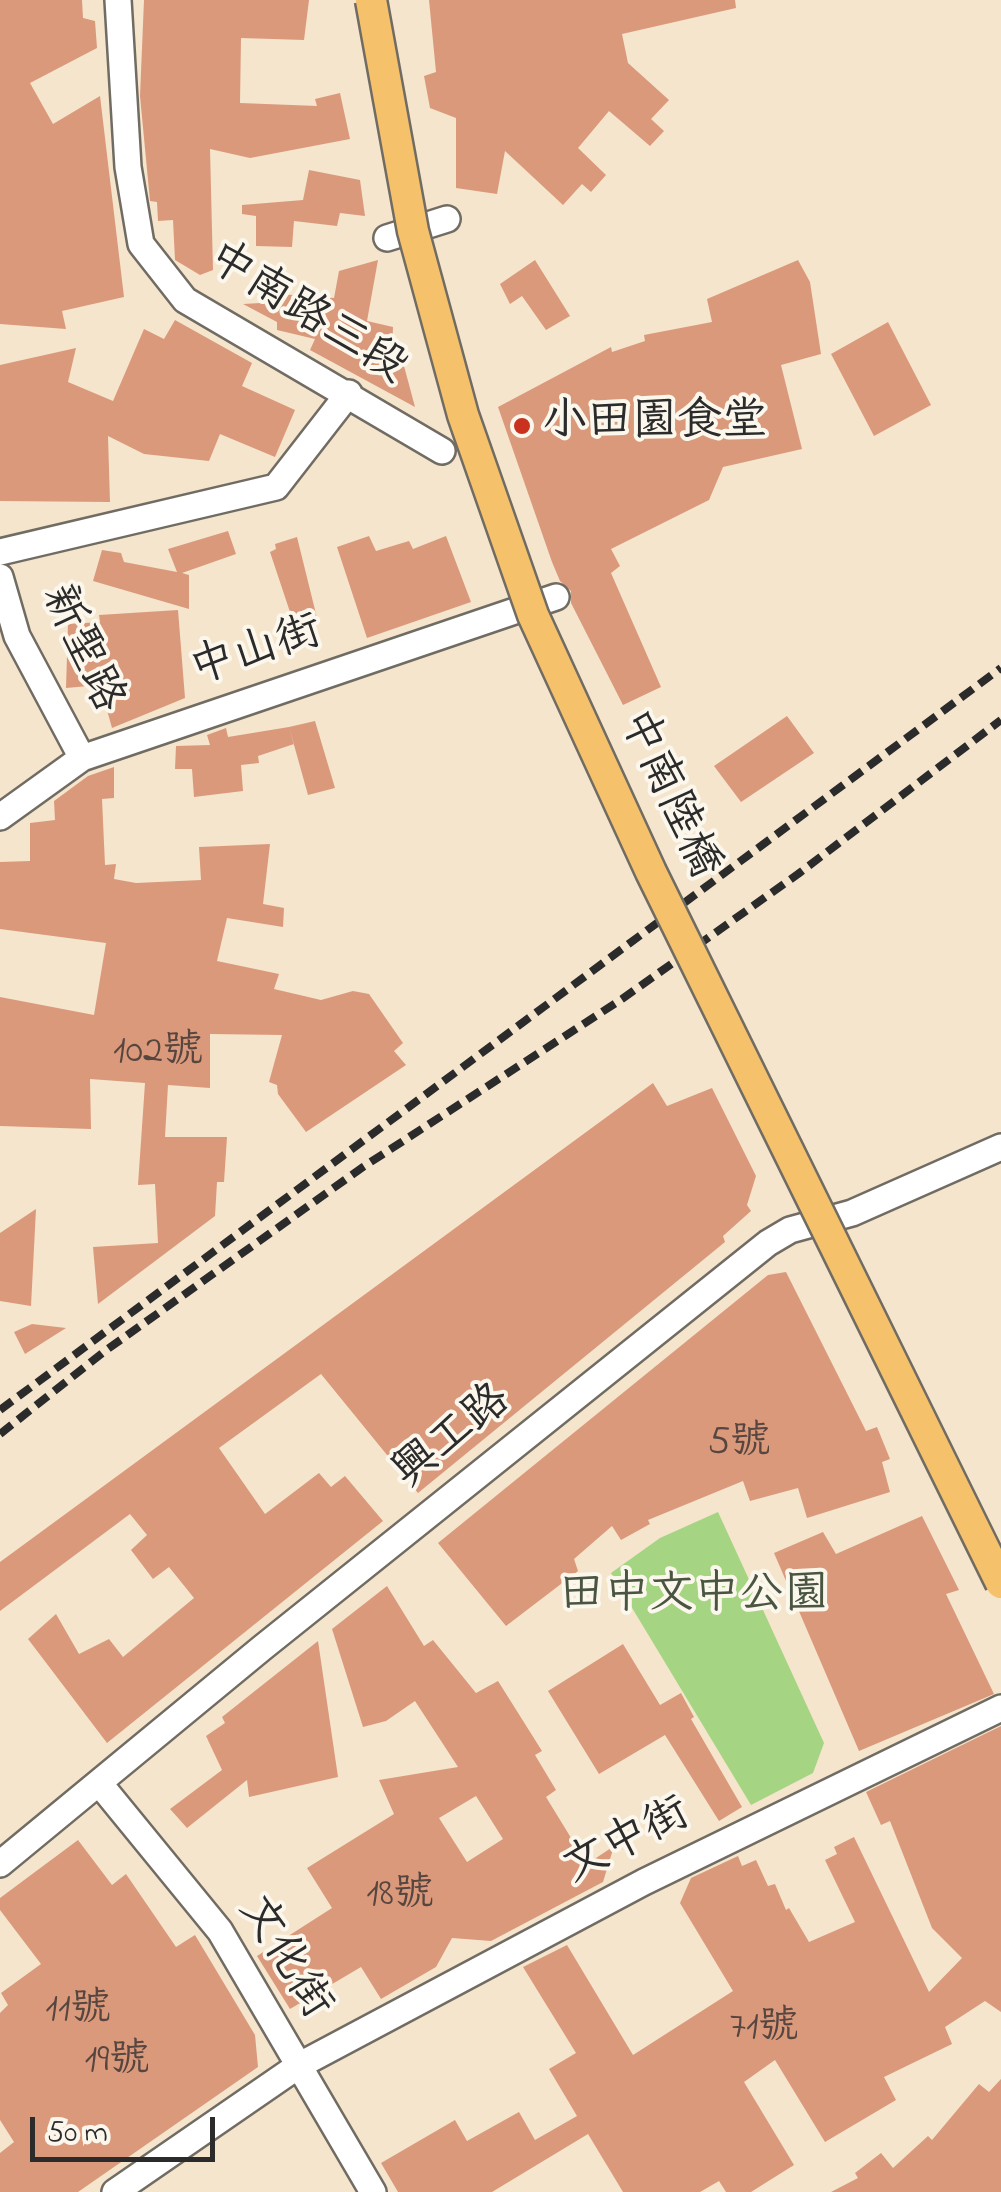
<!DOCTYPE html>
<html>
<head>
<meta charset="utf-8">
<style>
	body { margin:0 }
	#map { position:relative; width:1001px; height:2192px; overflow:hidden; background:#f4e5cc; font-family:"Indie Flower",sans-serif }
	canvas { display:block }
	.scale { position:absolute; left:30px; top:2117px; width:185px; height:45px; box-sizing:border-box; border:5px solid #2b2b2b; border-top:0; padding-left:12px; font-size:30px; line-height:35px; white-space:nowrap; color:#2b2b2b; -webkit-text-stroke:8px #fbf7ec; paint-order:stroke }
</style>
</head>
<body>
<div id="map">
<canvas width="1001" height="2192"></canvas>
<div class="scale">50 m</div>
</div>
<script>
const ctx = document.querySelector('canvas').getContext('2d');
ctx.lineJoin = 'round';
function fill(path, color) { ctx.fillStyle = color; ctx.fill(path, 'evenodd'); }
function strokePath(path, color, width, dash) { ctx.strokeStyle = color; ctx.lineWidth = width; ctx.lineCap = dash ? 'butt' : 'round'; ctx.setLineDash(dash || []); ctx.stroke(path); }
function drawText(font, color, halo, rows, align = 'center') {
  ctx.font = font + ' "Indie Flower","LXGW WenKai TC",sans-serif'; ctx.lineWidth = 8; ctx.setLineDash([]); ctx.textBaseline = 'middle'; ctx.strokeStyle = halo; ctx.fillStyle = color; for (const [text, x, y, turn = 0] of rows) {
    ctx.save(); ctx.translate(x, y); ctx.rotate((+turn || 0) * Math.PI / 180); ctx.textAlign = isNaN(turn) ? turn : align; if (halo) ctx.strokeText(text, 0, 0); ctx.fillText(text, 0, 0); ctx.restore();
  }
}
const green = new Path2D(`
	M718 1512 824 1743 813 1773 751 1805 611 1573 660 1538Z`);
const building = new Path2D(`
	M0 0H82L83 18 95 21 97 48 30 83 53 124 100 96 124 297 62 311 66 329 0 324Z
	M144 0H309L304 40 241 38 240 103 317 106 315 99 340 93 350 139 250 158 210 149 213 270 200 275 175 260 173 220 158 221 157 202 150 201 140 96Z
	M429 0H735L736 8 622 34 628 63 669 100 651 119 664 131 650 146 609 111 578 148 606 175 591 192 582 184 563 205 505 151 497 194 456 188V118L430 108 424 76 436 72Z
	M309 170 360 180 365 216 340 213 337 226 294 221 292 247 256 246V216L242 214V205L303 200Z
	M378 260 367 321 393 327 392 353 400 351 415 407 310 350 315 339 277 330V322L243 304 278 302V294L334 298 339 271Z
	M535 260 570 316 546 330 522 296 510 304 500 284Z
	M798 260 810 282 821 354 781 365 802 449 723 467 709 500 611 549 620 566 611 573 661 687 623 705 571 603V591L560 581 552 562 498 407 611 347 612 352 645 341 644 335 712 322 707 299Z
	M175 320 252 363 242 386 295 410 275 457 220 434 209 461 144 454 108 436 110 502 0 501V365L76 348 68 382 113 401 144 329 164 339Z
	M888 322 931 405 874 436 831 354Z
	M228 531 236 554 182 573 189 575V609L93 581 102 550 121 553 124 562 177 572 168 549Z
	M369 536 376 551 409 541 413 549 446 536 471 602 367 638 337 547Z
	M297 537 317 618 295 627 270 552 276 549 275 544Z
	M178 610 185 698 112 728 100 685 66 688 68 624 100 622 99 615Z
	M787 716 814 753 741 802 714 766Z
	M315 721 335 788 308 795 289 727Z
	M289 727 294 744 258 756 259 763 241 765 243 791 194 797 192 769H175L176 746 210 745 207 735 226 728 228 737Z
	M114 767V798L102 799 105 865 116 864 114 879 136 883 201 880 199 847 270 844 263 904 284 908 283 927 227 918 217 961 279 974 274 989 321 1000 353 991 369 994 403 1043 394 1051 406 1065 306 1132 278 1094 277 1085 269 1082 282 1035 210 1034V1088L168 1085 165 1137H227L224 1182H217L215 1216 98 1304 93 1247 158 1243 155 1184 138 1185 145 1083 90 1079 91 1129 0 1126V997L94 1015 106 943 0 929V862L30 861V823L55 820 54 801 88 776Z
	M653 1083 667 1106 712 1088 756 1176 747 1205 751 1211 723 1236 725 1242 418 1493 321 1374 219 1448 265 1514 319 1473 331 1487 345 1476 383 1521 107 1743 28 1639 56 1614 79 1654 109 1639 123 1657 194 1598 169 1567 153 1579 131 1550 147 1535 130 1514 0 1611V1562Z
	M36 1209 31 1306 0 1301V1233Z
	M786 1272 866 1431 877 1427 890 1459 882 1462 890 1492 807 1518 798 1488 750 1501 743 1481 648 1520 650 1524 621 1540 612 1526 574 1559 578 1571 506 1626 438 1543 768 1275Z
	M32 1324 66 1328 25 1354 14 1332Z
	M922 1516 959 1590 946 1594 994 1694 859 1751 774 1553 823 1532 836 1554Z
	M387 1586 424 1646 433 1640 476 1693 498 1681 542 1751 535 1755 556 1790 546 1797 587 1864 614 1846 603 1882 491 1941 452 1938 436 1967 381 1999 361 1967 290 2009 257 1956 332 1908 307 1868 394 1814 379 1780 458 1767 415 1701 386 1721 363 1727 332 1629ZM476 1796 503 1839 467 1862 439 1818Z
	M318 1641 338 1777 249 1797 247 1780 187 1828 170 1809 222 1770 206 1736 225 1723 222 1717Z
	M623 1644 660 1705 681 1693 694 1717 691 1719 742 1807 719 1821 665 1735 599 1774 548 1691Z
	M1001 1726V2012L985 2001 945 2027 952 2044 884 2077 896 2100 825 2142 775 2060 744 2082 794 2165 751 2192H726L719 2181 700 2192H623L588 2134 492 2192H398L381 2163 455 2120 467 2141 519 2112 535 2140 577 2116 549 2069 576 2053 523 1967 567 1945 633 2055 733 1991 680 1903 691 1878 738 1856 742 1866 756 1860 768 1886 775 1884 786 1910 789 1908 809 1942 855 1922 825 1860 837 1854 834 1847 854 1837 929 1992 962 1958 932 1928 890 1821 881 1825 866 1792Z
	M78 1840 112 1885 126 1874 176 1947 195 1935 255 2035 258 2067 78 2192H0V2153L14 2142 0 2120V2013L8 2005 1 1993 41 1964 0 1910V1898Z
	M1001 2079V2192H831L858 2178 855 2173 881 2153 893 2168 928 2136 932 2140 979 2084 989 2092Z`);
const minor = new Path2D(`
	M118 0 128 167 141 244 185 300 442 451
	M387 238 447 219
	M0 552 276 487 349 393
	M0 577 17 636 82 758
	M0 817 82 758 556 597
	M99 1783 220 1931 373 2192
	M0 1864 262 1648 768 1243 790 1230 852 1213 1001 1147
	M115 2192 298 2066 644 1882 1001 1708`);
const rail = new Path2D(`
	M0 1410 1001 668
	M0 1434 105 1351 363 1167 622 999 798 874 1001 720`);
const majorBridge = new Path2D(`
	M371 0 413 231 463 415 533 615 651 872 1001 1583`);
const markers = [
	[522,426,10,"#c8321e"]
];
const numberNames = [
	["102號",158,1054],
	["5號",739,1445],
	["18號",400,1897],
	["11號",78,2012],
	["71號",764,2030],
	["19號",117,2063]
];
const streetNames = [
	["中南路三段",305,316,32],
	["新聖路",79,650,65],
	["中山街",257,654,-18],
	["中南陸橋",666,795,65],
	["興工路",454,1439,-39],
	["文中街",628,1844,-27],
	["文化街",282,1959,58]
];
const poiNames = [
	["小田園食堂",542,426]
];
const parkNames = [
	["田中文中公園",694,1599]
];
fill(green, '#a5d482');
fill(building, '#db997c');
strokePath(minor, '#716c63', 30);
strokePath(minor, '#fff', 25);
strokePath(rail, '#2b2b2b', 8, [15, 8]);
strokePath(majorBridge, '#716c63', 35, []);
strokePath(majorBridge, '#f5c16b', 30);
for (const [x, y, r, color] of markers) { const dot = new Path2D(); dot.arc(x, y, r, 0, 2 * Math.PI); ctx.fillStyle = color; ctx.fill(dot); strokePath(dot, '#fbf7ec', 4); }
drawText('40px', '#57463f', null, numberNames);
drawText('45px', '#2b2b2b', '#fbf7ec', streetNames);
drawText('45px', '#2b2b2b', '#fbf7ec', poiNames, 'left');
drawText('45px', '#4a5541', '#fbf7ec', parkNames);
</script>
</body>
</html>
